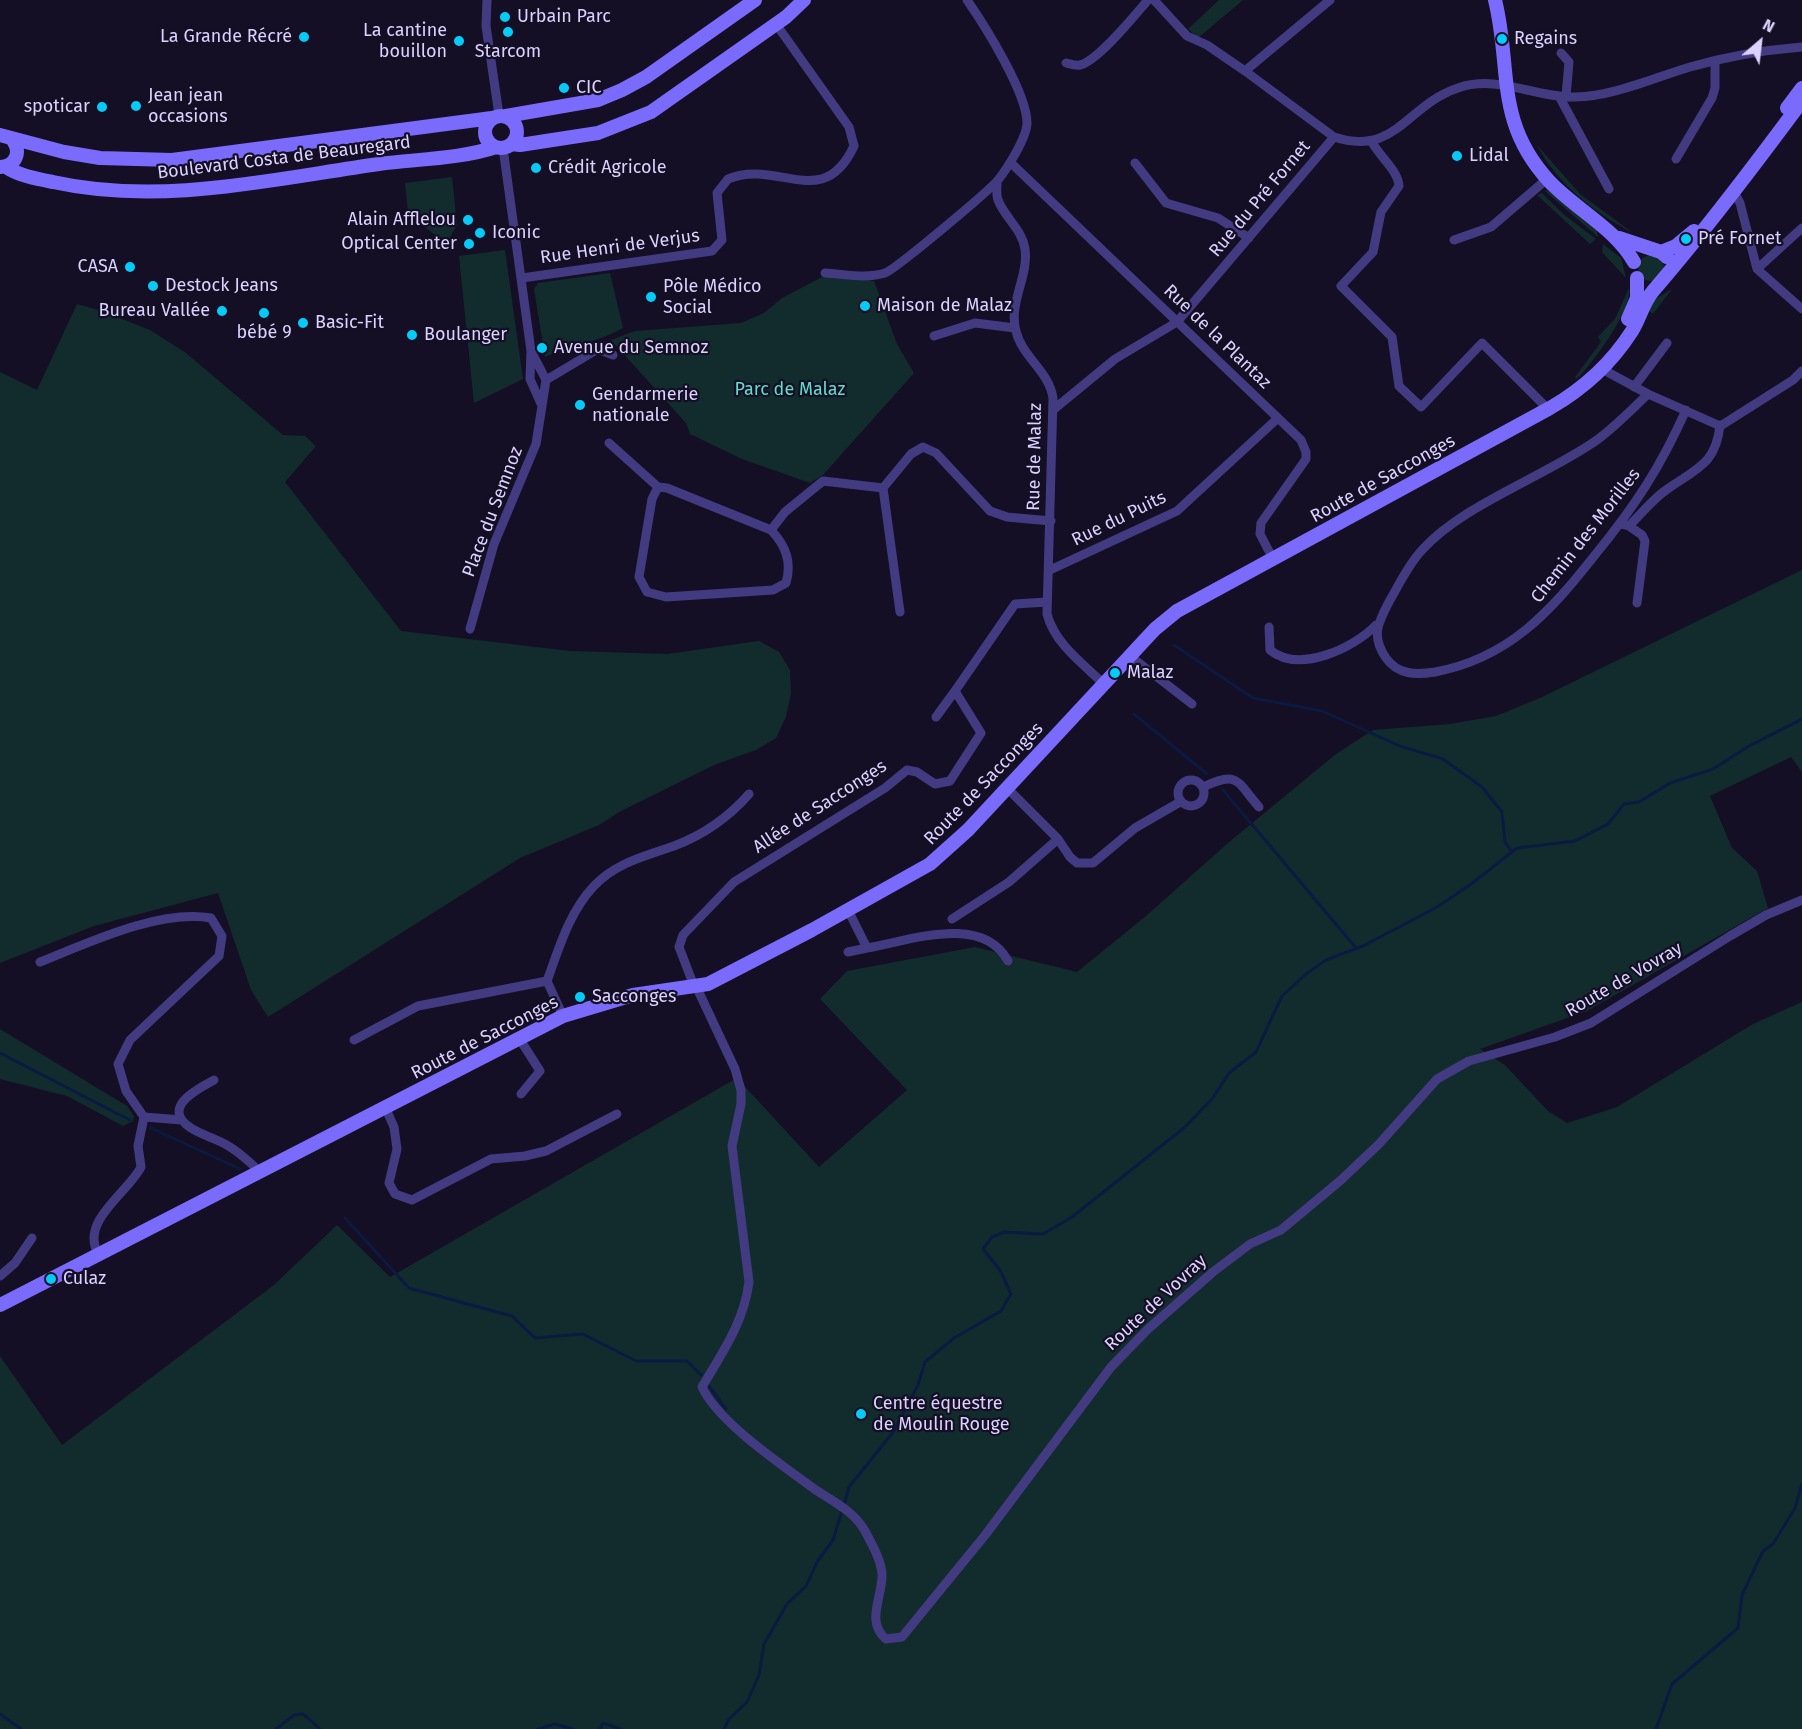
<!DOCTYPE html>
<html>
<head>
<meta charset="utf-8">
<style>
	body { margin:0 }
	#map { position:relative; width:1802px; height:1729px; overflow:hidden; background:#140f24; font-family:"Fira Sans",sans-serif }
	canvas { display:block }
	.north { position:absolute; left:1730px; top:12px; width:60px; height:60px; -webkit-text-stroke:4px #140f24; paint-order:stroke; rotate:28deg; font-size:16px; font-weight:700; line-height:24px; text-align:center; color:#dbd2fe }
	.north::after { content:''; display:block; margin:auto; width:21px; height:27px; background:#dbd2fe; clip-path:polygon(50% 0,100% 100%,50% 72%,0 100%) }
</style>
</head>
<body>
<div id="map">
<canvas width="1802" height="1729"></canvas>
<div class="north">N</div>
</div>
<script>
const ctx = document.querySelector('canvas').getContext('2d');
ctx.lineJoin = 'round';
function fill(path, color) { ctx.fillStyle = color; ctx.fill(path, 'evenodd'); }
function strokePath(path, color, width, dash) { ctx.strokeStyle = color; ctx.lineWidth = width; ctx.lineCap = dash ? 'butt' : 'round'; ctx.setLineDash(dash || []); ctx.stroke(path); }
function drawText(font, color, halo, rows, align = 'center') {
  ctx.font = font + ' "Fira Sans",sans-serif'; ctx.lineWidth = 4.5; ctx.setLineDash([]); ctx.textBaseline = 'middle'; ctx.strokeStyle = halo; ctx.fillStyle = color; for (const [text, x, y, turn = 0] of rows) {
    ctx.save(); ctx.translate(x, y); ctx.rotate((+turn || 0) * Math.PI / 180); ctx.textAlign = isNaN(turn) ? turn : align; if (halo) ctx.strokeText(text, 0, 0); ctx.fillText(text, 0, 0); ctx.restore();
  }
}
const green = new Path2D(`
	M1219 0H1243L1198 38 1188 29Z
	M1537 145 1580 194 1633 233C1595 213 1557 184 1537 145Z
	M452 177 457 225 446 244 424 226 409 221 405 183Z
	M1547 190 1597 230 1598 237 1545 191Z
	M1542 193 1562 213 1596 239 1590 244 1537 195Z
	M1603 244 1621 258 1626 278 1602 252Z
	M505 250 523 379 474 403 459 256Z
	M1638 268a13 13 0 1 1 26 0a13 13 0 1 1-26 0Z
	M610 273 623 328C599 342 571 345 545 357L534 289 538 283Z
	M824 276 874 281 897 344 914 373 823 475 810 483 742 459 690 434 686 423 611 340 635 331 741 323 764 313 782 298Z
	M1629 288C1633 309 1592 364 1577 379L1575 377 1601 342 1598 337 1615 319Z
	M1672 289 1653 314 1649 311 1654 300Z
	M77 304 102 311 150 330 186 353 283 435 305 436 316 446 285 482 401 631 570 651 667 654 759 641 779 652 790 670 791 693 786 717 776 738 756 750 714 765 621 811 599 825 520 858 268 1017 251 990 218 893 94 926 0 963V372L37 390Z
	M1802 570V772L1791 757 1710 796 1732 848 1757 871 1768 908 1587 1011 1480 1049 1505 1065 1548 1111 1567 1123 1617 1107 1753 1024 1802 1002V1729H0V1356L62 1445 274 1285 337 1225 390 1277 737 1078 819 1167 907 1090 820 999 847 971 975 947 1077 972 1146 916 1228 843 1336 754 1373 730 1450 724 1496 716 1540 698Z
	M0 1029 127 1106 134 1116 133 1121 123 1126 67 1096 0 1079Z`);
const stream = new Path2D(`
	M1174 645 1253 698 1322 711 1400 746 1443 759 1482 787 1502 812 1505 842 1512 852
	M1134 714 1207 774
	M1223 790 1356 948
	M0 1053 130 1120
	M151 1128 240 1169
	M345 1218 409 1288 512 1316 535 1338 583 1334 636 1361H687L701 1375
	M709 1386 726 1409
	M844 1505 849 1487 894 1431 918 1385 925 1362 954 1338 1001 1311 1011 1294 1000 1270 983 1249 992 1237 1004 1232 1043 1234 1072 1217 1185 1127 1212 1099 1229 1073 1256 1052 1282 996 1306 974 1326 960 1363 946 1437 907 1470 885 1517 848 1575 841 1608 824 1624 804 1639 802 1670 783 1713 769 1749 746 1802 719
	M0 1714 21 1729
	M276 1729 294 1715 303 1714 320 1729
	M538 1729 555 1724 573 1729
	M600 1729 603 1723 621 1729
	M724 1729 729 1719 747 1702 759 1675 764 1644 787 1604 806 1586 817 1562 833 1540 842 1511
	M1656 1729 1672 1684 1738 1628 1742 1595 1763 1551 1773 1544 1795 1508 1802 1484`);
const street = new Path2D(`
	M487 0 486 26 499 115
	M1154 0 1187 36 1207 45 1245 71 1334 137
	M1561 53 1569 62 1566 96
	M1066 63C1070 64 1075 66 1080 65 1098 61 1135 15 1148 0
	M1245 71 1330 0
	M1559 96 1609 189
	M1372 142C1379 156 1398 170 1399 186L1381 212 1373 252 1341 286 1392 337 1399 386 1421 407 1482 343 1545 406
	M503 148 531 351 530 379 542 406 546 380 531 351
	M1676 159 1712 98 1715 88V61
	M1011 163 1301 440 1306 452V459L1261 523 1260 534 1273 559
	M1135 163 1166 203 1218 218 1249 238
	M997 182C997 188 996 195 998 200 1005 218 1022 229 1025 249 1029 276 1008 304 1016 331 1022 357 1049 371 1053 398L1047 614C1055 644 1082 663 1104 684
	M1734 192 1740 203 1757 269 1802 309
	M1454 240 1491 227 1547 179
	M1757 269 1802 228
	M825 273C845 274 866 279 885 273 896 269 989 191 998 180 1007 169 1027 137 1027 123 1027 93 985 26 967 0
	M522 278 712 251 722 240 717 193 728 179C777 158 823 213 854 146L849 127 776 24
	M934 336 975 323 1015 328
	M1602 369 1648 394 1718 425H1722L1793 380 1802 371
	M546 380 598 349 613 355
	M1634 387 1667 343
	M1648 394C1631 410 1613 429 1594 442 1543 477 1461 506 1422 550 1408 565 1400 583 1390 600 1379 621 1370 635 1386 658 1398 675 1416 675 1435 672 1509 658 1550 612 1595 555 1635 506 1660 468 1686 410
	M1053 410 1115 359 1177 322 1334 137C1396 157 1406 105 1458 88 1498 74 1535 98 1575 97 1614 96 1653 78 1690 67 1725 57 1765 50 1802 47
	M609 443 658 487 667 488 771 530 785 512 823 481 883 488
	M658 487 652 499 639 577 647 592 666 597 773 590 786 583C792 562 786 546 771 530
	M883 488 911 454 923 447 936 453 990 511 1007 517 1051 521
	M883 488 900 612
	M1621 524 1629 526C1641 514 1652 500 1666 490 1695 469 1716 465 1720 425
	M1629 526 1642 535 1645 541 1637 603
	M1050 570 1177 511 1278 418
	M1269 627 1270 650C1299 674 1354 648 1376 625
	M470 629 494 544 536 444 542 406
	M1130 656 1192 704
	M936 717 955 691
	M1178 793a13 13 0 1 1 26 0a13 13 0 1 1-26 0Z
	M1203 787C1239 770 1236 781 1259 807
	M1058 839 1070 857 1077 863H1093L1135 828 1180 802
	M848 910 867 948C909 941 982 913 1008 961
	M952 919 1009 882 1058 839 1007 788
	M848 952 867 948
	M40 962C88 943 159 909 211 918L222 936 219 956 130 1040 118 1064 126 1091 144 1117 182 1120
	M694 986 679 947 683 935 734 882 885 788 907 770 917 772 935 784 950 781 981 733 955 691 1015 604 1047 602
	M696 986 735 1069 741 1090V1104L732 1146 749 1282C744 1322 722 1353 702 1387 718 1422 781 1464 813 1488 833 1502 853 1510 865 1531 872 1544 881 1560 882 1574 883 1596 865 1622 886 1639L902 1637 986 1534 1111 1367 1148 1329 1213 1272 1250 1244 1281 1230 1341 1180 1379 1144 1437 1079 1469 1061 1555 1037 1591 1023 1730 936 1766 915 1802 900
	M563 1016 547 981C559 948 569 913 593 887 615 863 645 856 674 846 703 835 729 817 749 794
	M519 1038 540 1071 521 1094
	M354 1040 418 1006 547 981
	M214 1080C197 1089 160 1108 191 1128 200 1134 211 1137 221 1142 236 1149 249 1161 261 1173
	M386 1109 394 1127 397 1149 389 1183 395 1194 412 1200 491 1159 525 1156 546 1151 617 1114
	M99 1255C78 1222 128 1193 141 1167L138 1146 144 1117
	M0 1276 15 1263 32 1238`);
const secondary = new Path2D(`
	M1495 0C1512 68 1494 121 1549 181 1575 209 1615 228 1634 262
	M1787 108 1802 88
	M485 132a16 16 0 1 1 32 0a16 16 0 1 1-32 0Z
	M506 116 598 100 622 90 646 77 755 0
	M0 135 64 152 100 158 172 160 492 118
	M512 144 520 145 598 133 651 112 786 17 804 0
	M0 167C16 166 22 152 12 139
	M6 167C20 176 37 179 53 182 161 206 272 179 379 164 417 159 460 159 496 147
	M1619 238 1661 252 1667 257
	M1661 252 1676 246 1694 231
	M1628 319 1637 298V278
	M0 1305 563 1016 633 995 708 984 812 930 930 864 968 830 1155 629 1177 611 1550 408C1583 389 1611 364 1632 331 1640 318 1643 303 1653 291 1705 231 1754 166 1802 101`);
const markers = [
	[505,17,6,"#05cbf8"],
	[508,32,6,"#05cbf8"],
	[304,37,6,"#05cbf8"],
	[1502,39,6,"#05cbf8"],
	[459,41,6,"#05cbf8"],
	[564,88,6,"#05cbf8"],
	[136,106,6,"#05cbf8"],
	[102,107,6,"#05cbf8"],
	[1457,156,6,"#05cbf8"],
	[536,168,6,"#05cbf8"],
	[468,220,6,"#05cbf8"],
	[480,233,6,"#05cbf8"],
	[1686,239,6,"#05cbf8"],
	[469,244,6,"#05cbf8"],
	[130,267,6,"#05cbf8"],
	[153,286,6,"#05cbf8"],
	[651,297,6,"#05cbf8"],
	[865,306,6,"#05cbf8"],
	[222,311,6,"#05cbf8"],
	[264,313,6,"#05cbf8"],
	[303,323,6,"#05cbf8"],
	[412,335,6,"#05cbf8"],
	[542,348,6,"#05cbf8"],
	[580,405,6,"#05cbf8"],
	[1115,673,6,"#05cbf8"],
	[580,997,6,"#05cbf8"],
	[51,1279,6,"#05cbf8"],
	[861,1414,6,"#05cbf8"]
];
const poiNames = [
	["Urbain Parc",517,17],
	["La cantine",447,31,"right"],
	["bouillon",447,52,"right"],
	["La Grande Récré",292,37,"right"],
	["Regains",1514,39],
	["Starcom",508,52,"center"],
	["CIC",576,88],
	["Jean jean",148,96],
	["occasions",148,117],
	["spoticar",90,107,"right"],
	["Lidal",1469,156],
	["Crédit Agricole",548,168],
	["Alain Afflelou",456,220,"right"],
	["Iconic",492,233],
	["Pré Fornet",1698,239],
	["Optical Center",457,244,"right"],
	["CASA",118,267,"right"],
	["Destock Jeans",165,286],
	["Pôle Médico",663,287],
	["Social",663,308],
	["Maison de Malaz",877,306],
	["Bureau Vallée",210,311,"right"],
	["Basic-Fit",315,323],
	["bébé 9",264,333,"center"],
	["Boulanger",424,335],
	["Avenue du Semnoz",554,348],
	["Gendarmerie",592,395],
	["nationale",592,416],
	["Malaz",1127,673],
	["Sacconges",592,997],
	["Culaz",63,1279],
	["Centre équestre",873,1404],
	["de Moulin Rouge",873,1425]
];
const streetNames = [
	["Boulevard Costa de Beauregard",284,158,-7],
	["Rue du Pré Fornet",1260,199,-50],
	["Rue Henri de Verjus",620,247,-8],
	["Rue de la Plantaz",1217,337,44],
	["Rue de Malaz",1035,457,-89],
	["Route de Sacconges",1383,479,-29],
	["Place du Semnoz",493,512,-69],
	["Rue du Puits",1119,519,-26],
	["Chemin des Morilles",1586,536,-52],
	["Route de Sacconges",984,784,-46],
	["Allée de Sacconges",820,807,-33],
	["Route de Vovray",1624,980,-30],
	["Route de Sacconges",485,1038,-27],
	["Route de Vovray",1156,1303,-43]
];
const parkNames = [
	["Parc de Malaz",790,390]
];
fill(green, '#122c2e');
strokePath(stream, '#0b1a41', 3);
strokePath(street, '#433b82', 9);
strokePath(secondary, '#7b6bfc', 14);
for (const [x, y, r, color] of markers) { const dot = new Path2D(); dot.arc(x, y, r, 0, 2 * Math.PI); ctx.fillStyle = color; ctx.fill(dot); strokePath(dot, '#140f24', 2); }
drawText('18px', '#dbd2fe', '#140f24', poiNames, 'left');
drawText('18px', '#dbd2fe', '#140f24', streetNames);
drawText('18px', '#5fddc8', '#140f24', parkNames);
</script>
</body>
</html>
